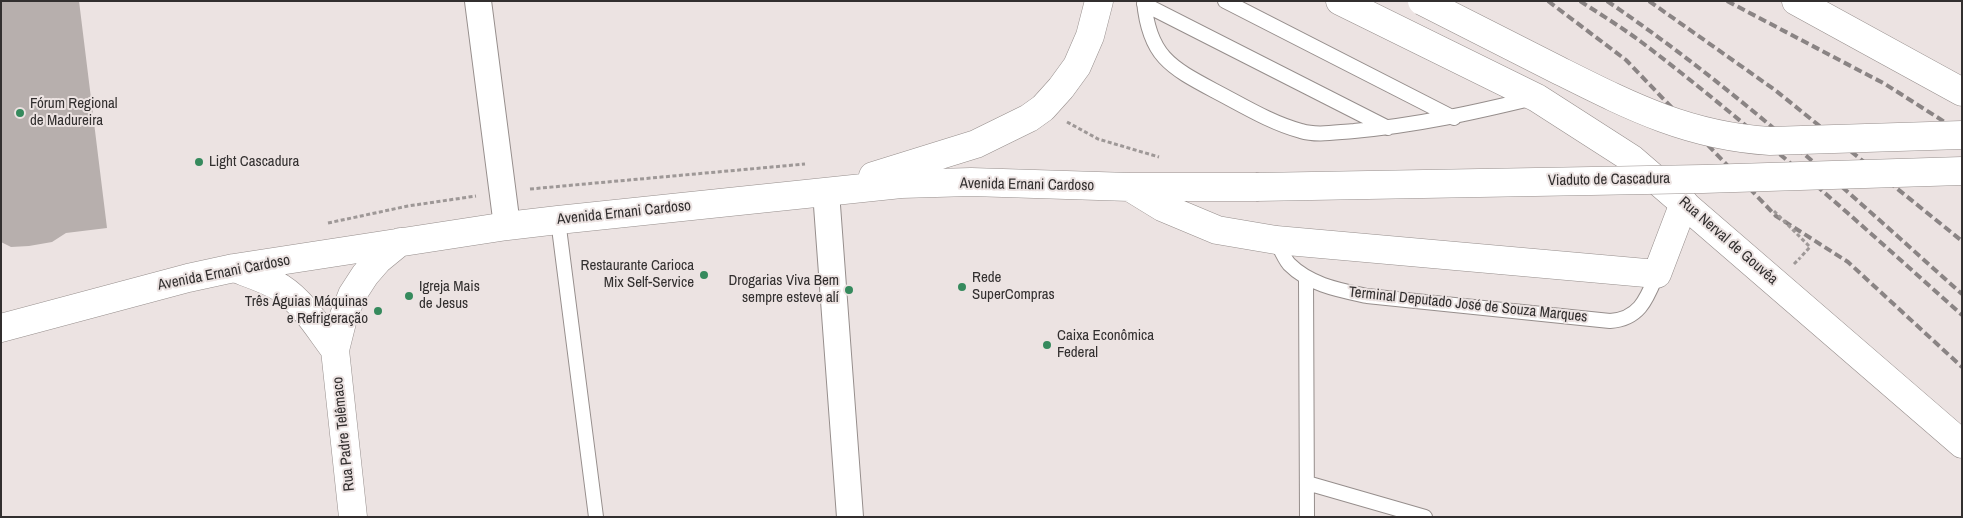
<!DOCTYPE html>
<html>
<head>
<meta charset="utf-8">
<style>
	body { margin:0 }
	#map { position:relative; width:1963px; height:518px; overflow:hidden; background:#ece3e2; font-family:"Archivo Narrow",sans-serif }
	canvas { display:block }
	.frame { position:absolute; inset:0; border:2px solid #322f2f; pointer-events:none }
</style>
</head>
<body>
<div id="map">
<canvas width="1963" height="518"></canvas>
<div class="frame"></div>
</div>
<script>
const ctx = document.querySelector('canvas').getContext('2d');
ctx.lineJoin = 'round';
function fill(path, color) { ctx.fillStyle = color; ctx.fill(path, 'evenodd'); }
function strokePath(path, color, width, dash) { ctx.strokeStyle = color; ctx.lineWidth = width; ctx.lineCap = dash ? 'butt' : 'round'; ctx.setLineDash(dash || []); ctx.stroke(path); }
function drawText(font, color, halo, rows, align = 'center') {
  ctx.font = font + ' "Archivo Narrow",sans-serif'; ctx.lineWidth = 4; ctx.setLineDash([]); ctx.textBaseline = 'middle'; ctx.strokeStyle = halo; ctx.fillStyle = color; for (const [text, x, y, turn = 0] of rows) {
    ctx.save(); ctx.translate(x, y); ctx.rotate((+turn || 0) * Math.PI / 180); ctx.textAlign = isNaN(turn) ? turn : align; if (halo) ctx.strokeText(text, 0, 0); ctx.fillText(text, 0, 0); ctx.restore();
  }
}
const building = new Path2D(`
	M1 1H79L107 228 66 233 52 242 29 246 11 247 1 242Z`);
const path = new Path2D(`
	M1067 122 1098 139 1159 157
	M530 189 805 164
	M328 223 408 206 476 196
	M1794 264 1800 258`);
const lane = new Path2D(`
	M1144 1C1149 56 1170 67 1215 91 1242 105 1271 123 1301 131 1317 136 1337 132 1354 131 1418 125 1472 113 1534 98
	M1225 1 1454 118
	M1144 4 1388 128
	M558 220 596 517
	M1276 240C1280 248 1284 258 1289 264 1310 285 1339 290 1367 296L1610 321C1640 319 1647 298 1657 274
	M1306 278 1307 517
	M1307 483 1425 517`);
const street = new Path2D(`
	M478 1 507 226
	M826 192 850 517`);
const secondary = new Path2D(`
	M1340 1 1537 98 1632 159 1962 444`);
const primary = new Path2D(`
	M1796 1 1962 92
	M873 176 976 144 1029 118 1043 108 1061 88 1077 66 1090 36 1099 1
	M1131 188 1162 207 1217 230 1276 240 1657 274 1684 203
	M234 268C250 274 267 279 281 288 304 303 319 329 335 350
	M1 328 188 278 234 268 507 226 558 220 901 184 971 182 1130 187H1256
	M353 517 335 350 343 318 352 295 365 275 378 260 400 242`);
const rail = new Path2D(`
	M1548 1 1626 60 1776 216 1848 262 1962 367
	M1580 1C1600 14 1621 27 1640 41 1752 126 1857 221 1962 315
	M1607 1C1734 87 1848 192 1962 294
	M1649 1 1775 90 1962 241
	M1727 1 1885 84 1962 133`);
const pathBridge = new Path2D(`
	M1774 211 1810 247 1800 258`);
const primaryBridge = new Path2D(`
	M1422 1C1467 24 1513 47 1558 70 1630 106 1688 136 1770 141L1962 135
	M1256 187 1703 179 1962 171`);
const markers = [
	[20,113,5,"#368a5d"],
	[199,162,5,"#368a5d"],
	[704,275,5,"#368a5d"],
	[962,287,5,"#368a5d"],
	[849,290,5,"#368a5d"],
	[409,296,5,"#368a5d"],
	[378,311,5,"#368a5d"],
	[1047,345,5,"#368a5d"]
];
const poiNames = [
	["Fórum Regional",30,104],
	["de Madureira",30,121],
	["Light Cascadura",209,162],
	["Restaurante Carioca",694,266,"right"],
	["Mix Self-Service",694,283,"right"],
	["Rede",972,278],
	["SuperCompras",972,295],
	["Drogarias Viva Bem",839,281,"right"],
	["sempre esteve alí",839,298,"right"],
	["Igreja Mais",419,287],
	["de Jesus",419,304],
	["Três Águias Máquinas",368,302,"right"],
	["e Refrigeração",368,319,"right"],
	["Caixa Econômica",1057,336],
	["Federal",1057,353]
];
const streetNames = [
	["Viaduto de Cascadura",1609,180,-1],
	["Avenida Ernani Cardoso",1027,185,1],
	["Avenida Ernani Cardoso",624,213,-6],
	["Rua Nerval de Gouvêa",1728,241,41],
	["Avenida Ernani Cardoso",224,273,-11],
	["Terminal Deputado José de Souza Marques",1468,305,6],
	["Rua Padre Telêmaco",344,434,-96]
];
fill(building, '#b7afad');
strokePath(lane, '#968e8c', 16);
strokePath(street, '#968e8c', 28);
strokePath(secondary, '#968e8c', 29);
strokePath(primary, '#968e8c', 29);
strokePath(path, '#9e9897', 3, [4, 2.5]);
strokePath(lane, '#fff', 14);
strokePath(street, '#fff', 26);
strokePath(secondary, '#fff', 28);
strokePath(primary, '#fff', 28);
strokePath(rail, '#8a8484', 4, [8, 4]);
strokePath(primaryBridge, '#968e8c', 29, []);
strokePath(pathBridge, '#9e9897', 3, [4, 2.5]);
strokePath(primaryBridge, '#fff', 28);
for (const [x, y, r, color] of markers) { const dot = new Path2D(); dot.arc(x, y, r, 0, 2 * Math.PI); ctx.fillStyle = color; ctx.fill(dot); strokePath(dot, '#ece3e2', 2); }
drawText('15px', '#322f2f', '#ece3e2', poiNames, 'left');
drawText('15px', '#322f2f', '#ece3e2', streetNames);
</script>
</body>
</html>
